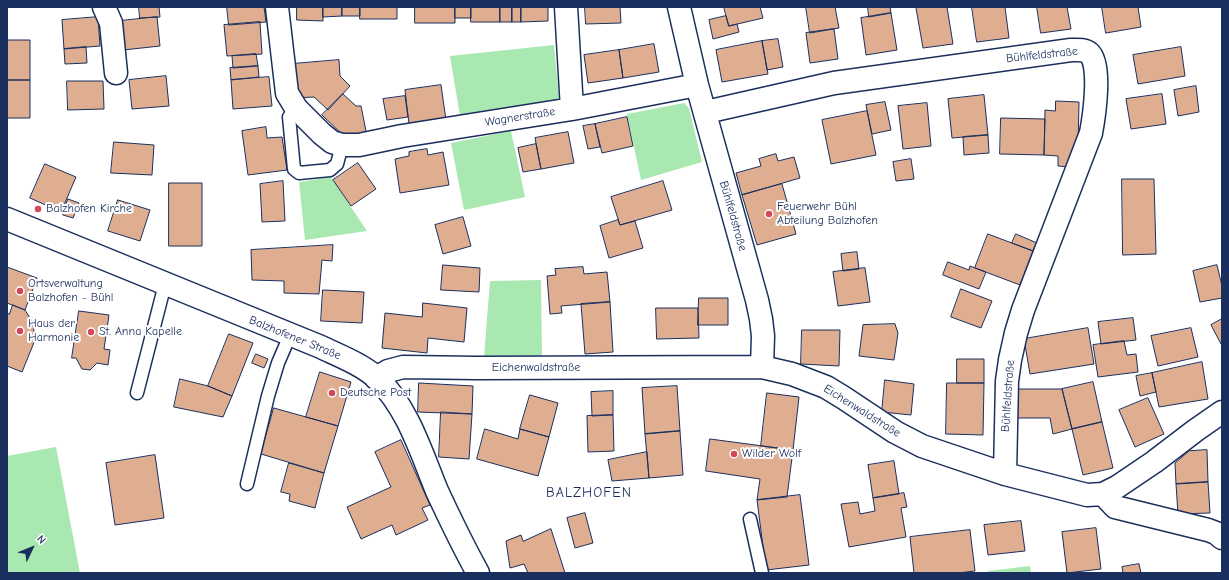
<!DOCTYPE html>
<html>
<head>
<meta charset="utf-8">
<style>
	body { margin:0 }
	#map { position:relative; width:1229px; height:580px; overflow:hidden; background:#fff; font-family:"Comic Neue",sans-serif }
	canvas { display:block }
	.frame { position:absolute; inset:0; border:8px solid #1b2f5e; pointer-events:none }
	.north { position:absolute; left:12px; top:528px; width:40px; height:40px; -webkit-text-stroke:3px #fff; paint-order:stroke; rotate:47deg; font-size:11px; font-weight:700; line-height:16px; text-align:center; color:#1b2f5e }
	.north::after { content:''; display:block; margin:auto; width:14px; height:18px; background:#1b2f5e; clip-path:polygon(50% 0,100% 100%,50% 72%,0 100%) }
</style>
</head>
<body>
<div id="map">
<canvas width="1229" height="580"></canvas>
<div class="frame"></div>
<div class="north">N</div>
</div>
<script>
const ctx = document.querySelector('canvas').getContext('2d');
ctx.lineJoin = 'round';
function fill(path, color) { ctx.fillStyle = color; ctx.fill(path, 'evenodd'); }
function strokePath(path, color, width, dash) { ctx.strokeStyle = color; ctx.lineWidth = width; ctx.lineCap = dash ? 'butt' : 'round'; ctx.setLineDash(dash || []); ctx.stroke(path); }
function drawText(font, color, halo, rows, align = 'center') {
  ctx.font = font + ' "Comic Neue",sans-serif'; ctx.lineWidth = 4; ctx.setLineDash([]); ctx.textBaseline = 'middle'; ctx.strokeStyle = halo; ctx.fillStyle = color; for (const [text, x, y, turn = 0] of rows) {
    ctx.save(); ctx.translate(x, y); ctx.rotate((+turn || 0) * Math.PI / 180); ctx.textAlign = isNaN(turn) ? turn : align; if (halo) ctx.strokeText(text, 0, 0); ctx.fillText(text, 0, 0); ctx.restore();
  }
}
const green = new Path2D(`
	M554 45 559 97 550 107 461 122 450 56Z
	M684 103 689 108 702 162 641 180 627 114Z
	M511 131 525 197 464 210 451 143Z
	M331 177 367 231 305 240 299 182Z
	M541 280 542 359 484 357 490 281Z
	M56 447 80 573H7V456Z
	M1030 566 1031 573H988V571Z`);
const building = new Path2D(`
	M139 7H159L160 17 140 18Z
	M227 7H264L266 22 229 25Z
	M297 7H323V21L297 20Z
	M323 7H342V16L323 17Z
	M342 7H360V16H342Z
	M360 7H397V19H360Z
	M415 7H455V23H415Z
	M455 7H471V18H455Z
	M471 7H500V22H471Z
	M500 7H512V22H500Z
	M512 7H521V22H512Z
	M521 7H548V21L521 22Z
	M585 7H620L621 23 586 24Z
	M724 7H760L763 18 729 26Z
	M806 7H835L839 28 810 33Z
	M868 7H890L891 13 869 17Z
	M919 7H947L953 44 923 48 916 8Z
	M972 7H1005L1009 38 977 42Z
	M1037 7H1067L1071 29 1041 33Z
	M1102 7H1138L1141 27 1106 33Z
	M891 13 897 50 866 55 861 18Z
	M726 16 729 26 737 24 739 32 713 39 709 20Z
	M98 17 100 46 64 49 62 20Z
	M157 17 160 46 123 50 120 21Z
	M260 22 262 54 227 56 224 25Z
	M834 29 838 59 810 63 806 33Z
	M778 39 783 67 767 70 762 41Z
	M7 40H30V80H7Z
	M762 41 768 74 722 82 716 50Z
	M654 44 659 72 623 78 619 50Z
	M86 47 87 63 65 64 64 49Z
	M1181 47 1185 76 1138 84 1133 55Z
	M619 50 623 78 588 83 584 55Z
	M256 54 258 66 233 68 232 56Z
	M339 60 340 76 350 86 328 110 314 97 294 98 292 64Z
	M258 66 259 77 231 80 230 68Z
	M166 76 169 106 132 109 129 80Z
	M269 77 272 106 233 109 231 80Z
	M7 80H30V118H7Z
	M67 81H103L104 109 68 110Z
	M441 85 446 120 409 124 405 90Z
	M1196 86 1199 112 1178 116 1174 90Z
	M343 94 356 106H361L367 136 347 139 322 115Z
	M1162 94 1166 124 1131 129 1126 99Z
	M984 95 988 135 952 138 948 99Z
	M405 96 408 117 387 120 383 99Z
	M1056 101 1079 102 1078 149 1071 167 1058 166V156L1044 155 1045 110 1055 111Z
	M885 102 891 130 872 134 866 105Z
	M927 103 931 146 903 149 898 106Z
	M867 111 876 155 831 164 822 120Z
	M627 117 633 146 602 153 595 124Z
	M1001 118 1045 119 1044 155 1000 154Z
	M595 124 600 147 588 149 583 126Z
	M266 127 267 138 282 137 287 170 248 175 242 131Z
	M568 132 574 163 541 169 535 138Z
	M988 135 989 153 964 155 963 137Z
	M114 142 154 145 152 175 111 173Z
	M536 144 541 169 523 172 518 148Z
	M427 149 428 155 443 152 449 185 400 193 395 159 409 156V152Z
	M776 154 778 161 794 157 800 178 742 195 736 173 761 166 759 159Z
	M911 159 914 179 896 181 893 162Z
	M358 163 376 189 351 206 333 180Z
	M45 164 76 177 61 212 30 198Z
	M1122 179H1154L1156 254 1123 255Z
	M283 181 285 221 262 222 260 184Z
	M663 181 672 210 620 225 611 197Z
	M169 183H202V246H169Z
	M782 184 796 234 757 245 742 195Z
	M68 199 79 203 73 218 63 215Z
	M118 200 150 210 140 241 108 231Z
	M463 217 471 246 443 254 435 225Z
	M618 220 620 225 635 221 643 248 609 258 600 226Z
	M988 234 1033 251 1020 285 975 268Z
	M1016 234 1037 243 1033 251 1012 243Z
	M333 245 332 261 322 260 319 294 284 293V281L252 280 251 250Z
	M857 252 859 269 843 271 841 254Z
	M948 262 969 270 970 266 986 272 979 289 943 275Z
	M443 265 480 268 479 292 441 290Z
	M1217 265 1222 286V298L1200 302 1193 271Z
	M7 267 37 278 25 310 7 303Z
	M583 267 584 274 607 272 610 302 561 306 562 313 550 314 547 276 556 275 555 269Z
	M865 268 870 302 838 306 833 272Z
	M961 289 992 301 981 328 951 317Z
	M323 290 364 292 362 323 321 321Z
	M699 298H728V325H698Z
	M610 302 613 352 585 354 581 304Z
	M423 303 467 308 464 342 428 338 427 353 382 348 385 313 422 317Z
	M13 305 25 310 33 323 35 340 22 372 7 366V313L9 314Z
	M656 308H698L699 338 657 339Z
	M79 311 109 315 104 349 110 350 108 365 97 363 90 370 82 369 76 358H72Z
	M1133 318 1136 340 1101 344 1098 322Z
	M1222 319V344H1221L1211 325Z
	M895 324 898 333 894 360 859 356 863 325Z
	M1088 328 1094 364 1030 374 1024 339Z
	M1191 328 1198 357 1158 366 1151 336Z
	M802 330H840L839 366 801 364Z
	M229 334 253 343 232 396 208 386Z
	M1124 341 1127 355 1136 354 1138 372 1098 377 1093 345Z
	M256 354 268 359 264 368 252 363Z
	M957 359H984V383H957Z
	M1202 362 1208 399 1159 407 1152 373Z
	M320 372 351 382 338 426 306 417Z
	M1152 373 1156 392 1140 396 1136 376Z
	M180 379 208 386 232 396 223 417 174 407Z
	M885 380 914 384 911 415 882 412Z
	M1093 382 1102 422 1072 429 1062 389Z
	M419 383 473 386 472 414 418 412Z
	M947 383H984L983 435 946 434Z
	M677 386 680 431 645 434 642 388Z
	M1016 389H1062L1072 429 1053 434 1050 418H1016Z
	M613 391V415L592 416 591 392Z
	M767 393 799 397 793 450 761 446Z
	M530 395 558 403 549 437 520 429Z
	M1148 398 1164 434 1135 447 1119 410Z
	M274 408 338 426 324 473 261 454Z
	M441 412 472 414 469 459 439 457Z
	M613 415 614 451 588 452 587 416Z
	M1102 422 1113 468 1083 475 1072 429Z
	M485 429 518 439 520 429 549 437 538 476 477 459Z
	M680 431 683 475 649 478 645 434Z
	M710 439 793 450 787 497 757 500 760 479 706 471Z
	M401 440 430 505 422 508 428 520 396 535 392 525 361 539 347 507 391 487 375 452Z
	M1207 450 1208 482 1176 484 1175 463 1189 451Z
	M647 452 649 478 612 481 608 460Z
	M155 455 164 518 115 525 106 463Z
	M894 461 899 494 873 498 868 465Z
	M289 463 324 473 315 508 289 501 290 494 281 492Z
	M1208 482 1210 513 1178 514 1176 484Z
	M904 493 907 507 901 508 906 537 849 547 841 504 858 502 860 514 875 511 873 498Z
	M800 495 809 565 766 570 757 500Z
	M585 513 593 543 575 548 567 518Z
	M1021 521 1025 551 988 555 984 525Z
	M1096 528 1101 569 1067 573 1062 532Z
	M551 529 565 573H528L524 564 510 568 506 541 521 535 523 541Z
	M970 530 975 571 958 573H914L910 537Z
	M1139 564 1141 573H1123L1122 567Z`);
const service = new Path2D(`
	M296 108 289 117 294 169 299 173 330 170 337 164 342 145
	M137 393 165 284
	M247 484 268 396 278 363 290 335
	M750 519 762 573`);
const minor = new Path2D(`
	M104 7 111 23 116 73
	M277 7 287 93 296 108 322 134 332 142 342 145H359L402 136 572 109 697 85
	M566 7 572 109
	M679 7 697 85 757 300 761 319 763 336 762 367
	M706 112 834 83 1071 50C1077 50 1084 49 1089 53 1102 64 1094 117 1091 133L1023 310 1016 333 1010 360 1007 381 1005 474
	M376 378 388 371 403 367 477 368 762 367 792 374 826 387 844 398 895 432 922 446 1005 474 1087 495 1103 494 1117 487 1154 462 1196 430 1222 412
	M1103 494 1115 507 1208 530 1216 533 1222 538`);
const tertiary = new Path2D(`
	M7 219 321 347C340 356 361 364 377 378 408 408 421 452 437 491 450 519 463 546 478 573`);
const markers = [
	[38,209,4,"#d1495b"],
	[769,214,4,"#d1495b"],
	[20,291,4,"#d1495b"],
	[20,331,4,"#d1495b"],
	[91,332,4,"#d1495b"],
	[332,393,4,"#d1495b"],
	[734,454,4,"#d1495b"]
];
const streetNames = [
	["Bühlfeldstraße",1042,55,-6],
	["Wagnerstraße",520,117,-9],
	["Bühlfeldstraße",733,216,74],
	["Balzhofener Straße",295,338,22],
	["Eichenwaldstraße",536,368],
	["Bühlfeldstraße",1008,396,-86],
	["Eichenwaldstraße",862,411,32]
];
const poiNames = [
	["Feuerwehr Bühl",777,207],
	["Abteilung Balzhofen",777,221],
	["Balzhofen Kirche",46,209],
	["Ortsverwaltung",28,284],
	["Balzhofen - Bühl",28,298],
	["Haus der",28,324],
	["Harmonie",28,338],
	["St. Anna Kapelle",99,332],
	["Deutsche Post",340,393],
	["Wilder Wolf",742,454]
];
const quarterNames = [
	["BALZHOFEN",589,493]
];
fill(green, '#a9e8b1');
fill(building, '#dfae91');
strokePath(building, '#1b2f5e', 1);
strokePath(service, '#1b2f5e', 15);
strokePath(minor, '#1b2f5e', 25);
strokePath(tertiary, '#1b2f5e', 25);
strokePath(service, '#fff', 12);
strokePath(minor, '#fff', 22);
strokePath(tertiary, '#fff', 22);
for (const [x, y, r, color] of markers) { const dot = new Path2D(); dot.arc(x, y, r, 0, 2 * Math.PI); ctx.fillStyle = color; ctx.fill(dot); strokePath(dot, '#fff', 1.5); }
drawText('12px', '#1b2f5e', '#fff', streetNames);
drawText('12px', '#1b2f5e', '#fff', poiNames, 'left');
ctx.letterSpacing = '1px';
drawText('14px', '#1b2f5e', '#fff', quarterNames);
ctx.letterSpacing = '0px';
</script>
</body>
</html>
